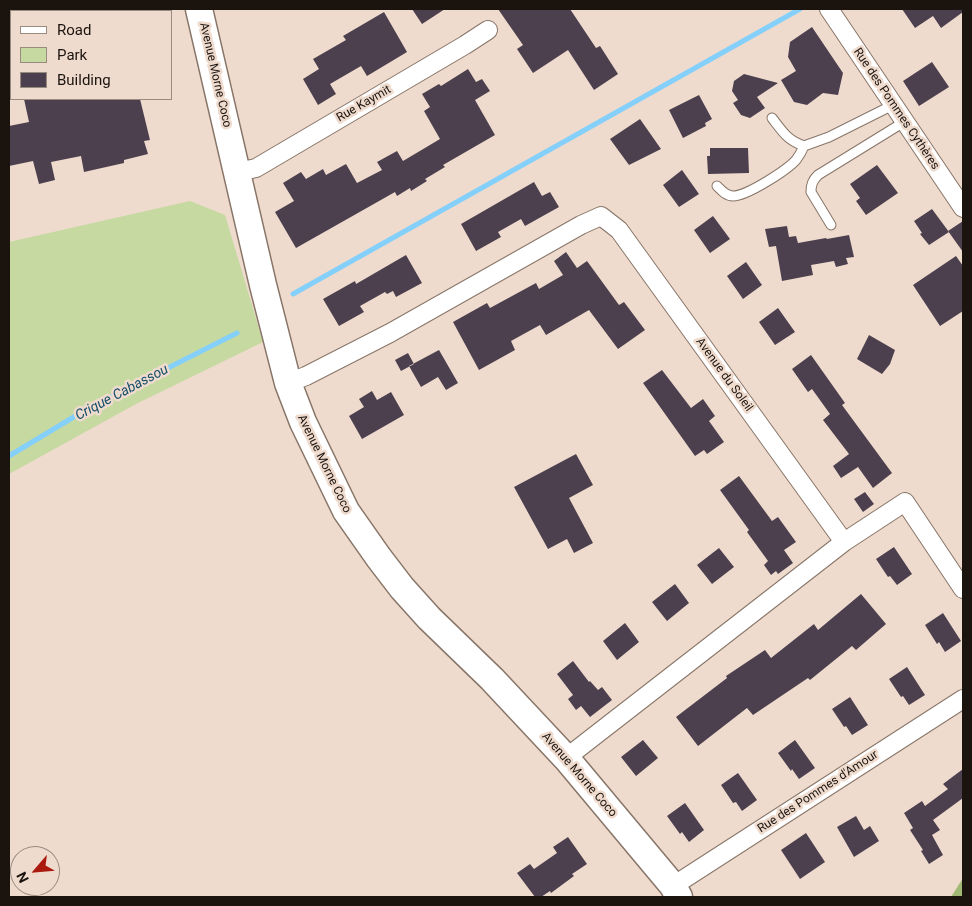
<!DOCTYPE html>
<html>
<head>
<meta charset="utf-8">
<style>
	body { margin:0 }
	#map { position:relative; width:972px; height:906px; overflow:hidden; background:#efdbcd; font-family:Roboto,sans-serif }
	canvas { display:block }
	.frame { position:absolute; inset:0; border:10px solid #1a130e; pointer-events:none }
	.legend { position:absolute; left:10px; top:10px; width:162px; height:90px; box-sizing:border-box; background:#efdbcd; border:1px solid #9a8b81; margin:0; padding:6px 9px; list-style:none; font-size:15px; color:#1a130e }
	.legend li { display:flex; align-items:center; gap:10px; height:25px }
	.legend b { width:25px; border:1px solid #9a8b81 }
	.north { position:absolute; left:10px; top:846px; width:50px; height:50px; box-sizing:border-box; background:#efdbcd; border:1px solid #9a8b81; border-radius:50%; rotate:243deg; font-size:14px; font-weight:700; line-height:20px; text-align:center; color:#1a130e }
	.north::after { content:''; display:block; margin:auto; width:18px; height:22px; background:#ab1a0f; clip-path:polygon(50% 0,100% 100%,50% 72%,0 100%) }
</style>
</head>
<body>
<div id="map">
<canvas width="972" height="906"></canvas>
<div class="frame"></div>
<ul class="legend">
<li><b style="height:6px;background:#fff"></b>Road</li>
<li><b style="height:14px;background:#c5d9a1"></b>Park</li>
<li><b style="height:14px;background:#4c404f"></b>Building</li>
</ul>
<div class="north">N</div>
</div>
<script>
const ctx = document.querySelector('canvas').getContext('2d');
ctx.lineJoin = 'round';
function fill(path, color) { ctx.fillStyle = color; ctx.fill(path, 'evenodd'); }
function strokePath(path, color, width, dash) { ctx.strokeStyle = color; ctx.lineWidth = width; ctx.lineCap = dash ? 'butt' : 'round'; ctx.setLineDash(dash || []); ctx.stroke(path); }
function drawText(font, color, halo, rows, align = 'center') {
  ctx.font = font + ' Roboto,sans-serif'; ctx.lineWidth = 5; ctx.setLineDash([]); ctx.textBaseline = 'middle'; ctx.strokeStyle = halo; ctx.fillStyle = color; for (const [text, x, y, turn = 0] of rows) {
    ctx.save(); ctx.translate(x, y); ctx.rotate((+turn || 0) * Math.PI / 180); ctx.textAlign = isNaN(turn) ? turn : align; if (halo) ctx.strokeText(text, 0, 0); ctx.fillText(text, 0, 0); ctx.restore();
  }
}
const green = new Path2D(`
	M190 201 225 215 263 342 136 404 9 474V242Z`);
const forest = new Path2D(`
	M963 878V897H951Z`);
const stream = new Path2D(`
	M293 294 800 9
	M9 456 87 409 237 333`);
const building = new Path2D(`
	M412 9H445L422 24Z
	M498 9H570L596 48 600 46 618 74 594 90 568 50 533 73 517 49 523 45Z
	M902 9H963V12L941 28 933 16 915 28Z
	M384 12 407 52 367 76 361 66 330 84 336 94 318 105 303 79 319 69 313 59 346 40 343 36Z
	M812 27 843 73 838 95 823 93 807 105 794 102 781 80 796 71 788 57 790 42Z
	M932 62 949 87 919 106 903 81Z
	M468 69 476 82 482 79 490 91 475 100 495 135 443 165 445 167 425 179 427 181 411 191 410 188 397 196 395 192 296 248 275 212 294 201 283 183 301 172 306 179 323 169 326 175 346 164 357 183 382 170 377 162 397 151 403 161 440 139 424 111 430 107 422 94 439 84 441 86Z
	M744 74 778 83 757 97 765 108 750 118 741 115 733 103 738 100 732 91 734 81Z
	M699 95 712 119 705 123 706 126 683 138 669 110Z
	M24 99H140L150 140 144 141 148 154 124 160V163L84 172 81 156 51 162 55 180 39 184 33 161 9 166V126L29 122Z
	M640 119 661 149 629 165 610 139Z
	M710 148H748L749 173 708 174 707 156H710Z
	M877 165 898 193 866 215 856 201 860 198 850 184Z
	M682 170 699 194 679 207 663 185Z
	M534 182 542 196 550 192 559 207 525 226 521 219 498 232 501 237 476 251 461 224Z
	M932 209 949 232 929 245 920 234 922 233 914 221Z
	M713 216 730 239 710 253 694 230Z
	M963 221V252L948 231Z
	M787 226 789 237 796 236 798 243 826 238 827 239 849 235 854 257 846 258 848 264 836 267 834 261 811 265 813 275 782 281 776 246 769 247 765 229Z
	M566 252 577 268 587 261 619 305 624 302 645 330 618 349 589 310 546 335 540 325 511 341 515 350 479 370 453 322 487 303 490 308 536 283 539 289 563 275 554 261Z
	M406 255 422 283 396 297 393 291 387 294 385 292 360 306 364 312 339 326 323 299 355 281 356 284Z
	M956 256 963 266V311L940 326 913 285Z
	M746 262 762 285 743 299 727 276Z
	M778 308 795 332 775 345 759 322Z
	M869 335 895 350 890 364 882 374 857 359Z
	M439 350 458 383 446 390 438 377 421 387 409 366Z
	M408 353 414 364 401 371 395 360Z
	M811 355 845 403 842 405 892 473 873 488 858 467 841 478 833 466 849 454 823 420 830 414 812 389 808 392 792 369Z
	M662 370 691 408 703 399 715 416 709 421 724 442 707 454 704 450 695 456 643 383Z
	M372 391 377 400 391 392 404 415 362 439 349 416 364 407 359 399Z
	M576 454 593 485 569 498 593 543 574 553 567 539 548 549 514 487Z
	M739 476 772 521 778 517 796 542 784 550 793 563 778 574 776 571 771 575 764 565 768 561 747 532 749 530 720 490Z
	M865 492 874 504 863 512 854 499Z
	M894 547 912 574 897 585 890 576 888 577 876 559Z
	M719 548 734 567 712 584 697 565Z
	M675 584 689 603 667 621 652 602Z
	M861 594 886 624 856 650 852 646 810 680 808 678 753 715 747 708 698 746 676 717 727 678 726 676 765 650 771 658 814 624 818 630Z
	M943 613 961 641 945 652 939 642 937 644 925 625Z
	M625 623 639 642 617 660 603 641Z
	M573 661 589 682 590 681 598 690 602 687 612 700 590 717 581 706 576 710 568 699 573 695 557 674Z
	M907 667 925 695 909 705 903 696 901 697 889 679Z
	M850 697 868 725 852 735 846 726 844 727 832 709Z
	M643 740 658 758 636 776 621 757Z
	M795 740 815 768 799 779 792 769 791 771 778 753Z
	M963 769V798L933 820 940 830 932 835 943 855 929 864 921 851 923 850 910 830 913 828 904 813 922 801 925 806 948 789 943 784Z
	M738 773 757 800 742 811 736 802 733 803 721 785Z
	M685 803 704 830 689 842 682 832 680 834 667 816Z
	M856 816 864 830 870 826 879 841 854 857 837 827Z
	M806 833 825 862 800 879 781 850Z
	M568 837 587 864 572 874 574 876 551 893 550 891 541 897H535L517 873 530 864 534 869 557 853 553 847Z`);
const lane = new Path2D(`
	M772 118C783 132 787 140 804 146L829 137 893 105
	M717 186C722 191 726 196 733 196 747 196 787 170 796 160 799 156 802 151 804 146
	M831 225 811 192C811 184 813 180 818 175L904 122`);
const street = new Path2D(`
	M829 9 963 208
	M238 172 256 168 465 45 488 30
	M288 383 306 376 390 333 581 225 601 216 619 230 844 542
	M566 758 844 542 905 502 963 589
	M673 886 963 699`);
const secondary = new Path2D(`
	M199 9 263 285 288 383 303 422 346 511 379 558 402 588 429 618 492 679 566 758 673 886 679 897`);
const streetNames = [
	["Avenue Morne Coco",215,75,77],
	["Rue Kaymit",364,104,-30],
	["Rue des Pommes Cythères",896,109,56],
	["Avenue du Soleil",724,375,54],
	["Avenue Morne Coco",324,464,64],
	["Avenue Morne Coco",579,775,49],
	["Rue des Pommes d'Amour",818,792,-33]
];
const waterNames = [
	["Crique Cabassou",122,393,-28]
];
fill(green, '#c5d9a1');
fill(forest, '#a1b975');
strokePath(stream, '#85d0fa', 5);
fill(building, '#4c404f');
strokePath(lane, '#877568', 11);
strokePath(street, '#877568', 20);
strokePath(secondary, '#877568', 29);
strokePath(lane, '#fff', 9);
strokePath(street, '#fff', 18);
strokePath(secondary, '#fff', 26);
drawText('12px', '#1a130e', '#efdbcd', streetNames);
drawText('italic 14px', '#144e6b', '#efdbcd', waterNames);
</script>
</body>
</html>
